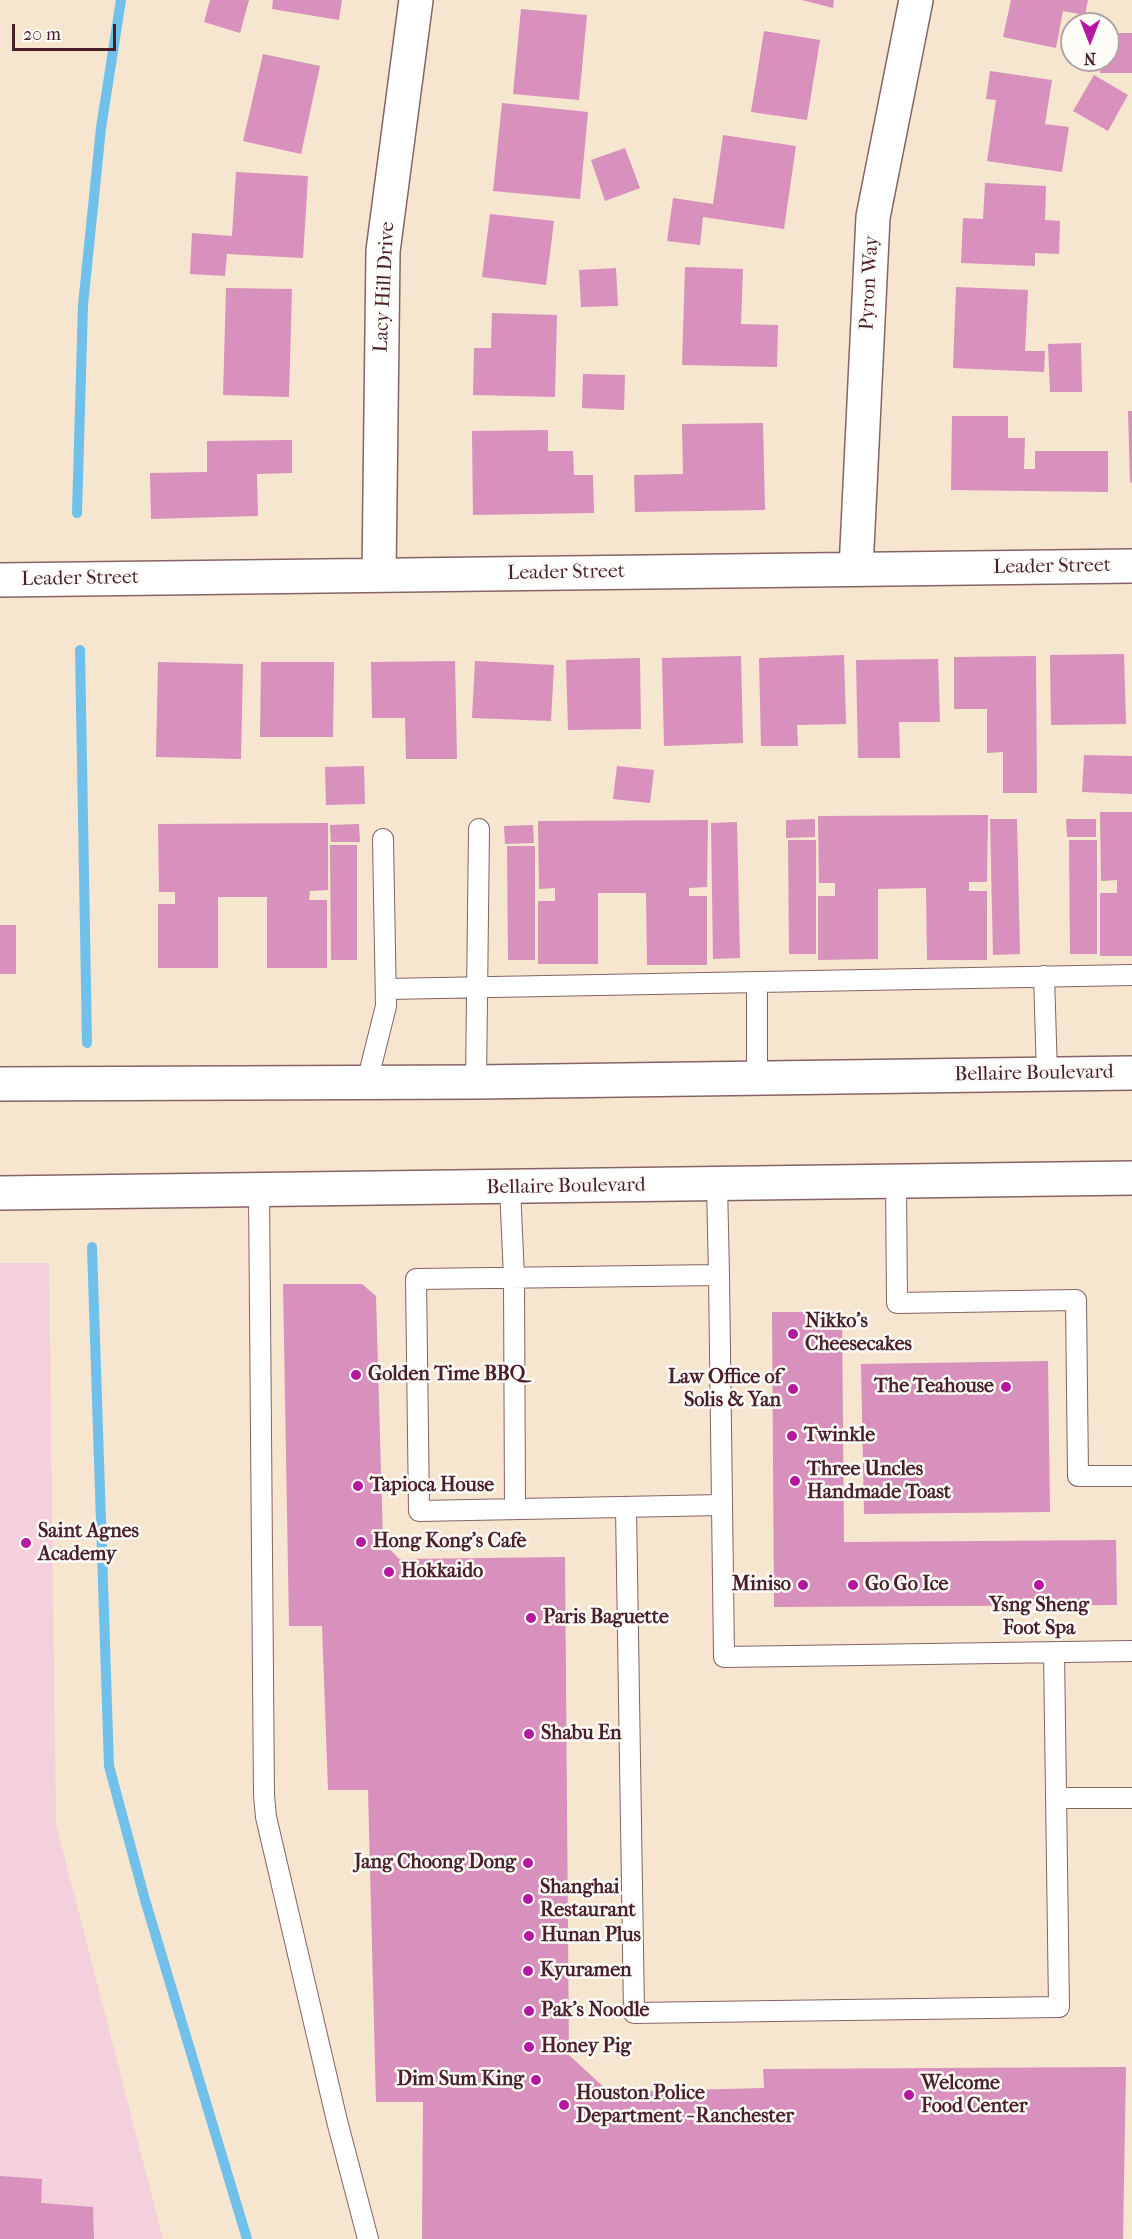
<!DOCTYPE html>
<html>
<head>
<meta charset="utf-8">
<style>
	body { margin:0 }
	#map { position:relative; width:1132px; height:2239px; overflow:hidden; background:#f6e5cf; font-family:"IM FELL French Canon",serif }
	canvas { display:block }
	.north { position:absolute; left:1060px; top:12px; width:60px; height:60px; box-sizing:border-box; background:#fdfcf7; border:2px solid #b5a4a5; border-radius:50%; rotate:180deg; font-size:16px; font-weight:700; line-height:24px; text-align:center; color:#4a1f2b }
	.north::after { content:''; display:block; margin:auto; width:21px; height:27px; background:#b5179e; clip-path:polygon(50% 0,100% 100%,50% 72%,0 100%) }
	.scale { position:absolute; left:12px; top:24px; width:104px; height:27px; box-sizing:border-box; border:3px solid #4a1f2b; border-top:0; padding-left:8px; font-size:18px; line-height:21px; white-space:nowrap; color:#4a1f2b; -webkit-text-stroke:4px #fdfcf7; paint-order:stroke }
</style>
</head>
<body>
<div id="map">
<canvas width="1132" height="2239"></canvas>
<div class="north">N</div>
<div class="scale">20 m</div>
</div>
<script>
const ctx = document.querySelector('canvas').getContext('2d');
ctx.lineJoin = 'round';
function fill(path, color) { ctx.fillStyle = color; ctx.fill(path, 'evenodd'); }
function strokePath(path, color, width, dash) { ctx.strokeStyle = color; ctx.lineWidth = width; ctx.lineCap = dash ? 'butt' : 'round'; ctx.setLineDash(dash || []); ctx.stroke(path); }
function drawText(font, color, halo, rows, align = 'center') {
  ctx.font = font + ' "IM FELL French Canon",serif'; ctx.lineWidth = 5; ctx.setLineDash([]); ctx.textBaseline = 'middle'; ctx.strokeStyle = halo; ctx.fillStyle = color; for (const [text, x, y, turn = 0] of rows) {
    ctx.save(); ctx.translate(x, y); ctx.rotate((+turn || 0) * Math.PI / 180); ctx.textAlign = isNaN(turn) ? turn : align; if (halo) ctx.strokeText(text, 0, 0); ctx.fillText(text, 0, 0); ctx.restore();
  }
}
const built = new Path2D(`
	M0 1263H49L56 1824 163 2239H0Z`);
const stream = new Path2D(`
	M77 513 83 305 101 128 121 0
	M80 650 87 1043
	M92 1247 109 1766 145 1900 247 2239`);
const building = new Path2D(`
	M210 0H249L240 33 204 22Z
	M273 0H342L339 20 272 9Z
	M802 0H834L833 8Z
	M1011 0H1088L1085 15 1063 11 1056 48 1003 37Z
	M521 9 587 15 579 100 513 94Z
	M764 31 820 40 807 120 751 112Z
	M1108 33H1132V73H1100L1101 60H1108Z
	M263 54 320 66 301 154 243 141Z
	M990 71 1052 80 1045 124 1069 127 1062 172 987 161 996 100 986 99Z
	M1094 75 1128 95 1108 131 1073 111Z
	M502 103 588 112 580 199 493 191Z
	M723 135 796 146 784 229 703 217 700 245 667 241 673 198 713 204Z
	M625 148 640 188 605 201 591 160Z
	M236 172 308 176 303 258 227 254 225 276 190 274 192 233 232 236Z
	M985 183 1046 186 1045 220 1060 221 1059 254 1035 253V266L961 263 963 218 983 219Z
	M490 214 554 221 546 285 482 277Z
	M685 267 743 269 741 324 778 325 777 367 682 365Z
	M616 268 618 306 581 307 579 270Z
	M956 287 1028 290 1025 351H1045L1044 372 953 368Z
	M226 288 292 289 289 397 223 395Z
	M492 313 557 315 555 397 473 395 474 348H491Z
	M1081 343 1082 392H1050L1048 344Z
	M583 374 625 375 624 410 582 408Z
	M1128 411H1132V482L1130 483Z
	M952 416H1008V438H1025L1024 469H1035V451H1108V492L951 490Z
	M763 423 765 510 635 512 634 475 683 474 682 424Z
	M548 430V451H573L574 475H593L594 513 473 515 472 431Z
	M292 440V473L257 474 258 516 151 519 150 473 207 472V441Z
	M1124 654 1126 724 1051 725 1050 655Z
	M844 655 846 724 797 725 798 746H761L759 658Z
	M741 656 743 743 664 746 662 658Z
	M1036 656 1037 793H1003V752L987 753V709H954V657Z
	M640 658 641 729 568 730 566 660Z
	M938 659 940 722H899L900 758H858L856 660Z
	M455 661 457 759H406L405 718H372L371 662Z
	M475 661 554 665 551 721 472 718Z
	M158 662 243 664 241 759 156 757Z
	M261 662H334L333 737H260Z
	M1084 755 1132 756V794L1082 792Z
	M364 766 365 804 326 805 325 767Z
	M617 766 654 770 650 803 613 799Z
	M1100 812H1132V956H1100V893H1117V880L1101 881Z
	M988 815 987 882H969V891H987V960H927L926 888 878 889V959L818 960V896H835V883H819L818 816Z
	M815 819V837L786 838V820Z
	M990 819H1017L1020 954 993 955Z
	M1066 819H1096V837H1067Z
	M708 820 707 887 689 888V896H707V965H647L646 893H598V964H538V901H555V888L539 889 538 821Z
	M737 822 740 958 713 959 711 823Z
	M328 823V890L310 891 309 900H327V968H267V897H218V968H158V904H175V892H159L158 824Z
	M359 824 360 842H331L330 825Z
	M533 825 534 843 505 844 504 826Z
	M788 840H816V954H789Z
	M1069 840H1097V954H1070Z
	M330 845H357V960H331Z
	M507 846H535V960H508Z
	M0 925H16V974H0Z
	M283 1284H362L376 1296 383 1542 399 1559 565 1557 569 2055 609 2092 764 2088 763 2069 1126 2067 1123 2239H422L423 2102H376L368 1790H328L322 1626H289Z
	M772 1312H842L844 1542 1116 1540 1117 1605 774 1607Z
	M1048 1361 1050 1512 864 1514 861 1364Z
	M0 2176 42 2179 41 2203 93 2207 94 2239H0Z`);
const lane = new Path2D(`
	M1044 976 1047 1074
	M757 982V1077
	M386 989 1132 975
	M367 1082 386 1006 383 839
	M476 1082 479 829
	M896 1181 897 1303 1076 1300 1078 1476H1132
	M717 1184 719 1275
	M510 1188 514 1277 515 1509
	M259 1190 264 1795 266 1817 337 2121 368 2239
	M722 1505 419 1511 416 1279 719 1275 724 1657 1132 1651
	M626 1508 634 2013 1059 2007 1054 1652
	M1056 1798H1132`);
const street = new Path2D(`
	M856 569 873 217 916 0
	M379 575 383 251 416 0
	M0 580 1132 566`);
const primary = new Path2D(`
	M0 1084 476 1082 1132 1073
	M0 1193 1132 1178`);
const markers = [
	[793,1334,6,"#b5179e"],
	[356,1375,6,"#b5179e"],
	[1006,1387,6,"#b5179e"],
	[793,1389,6,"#b5179e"],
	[792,1436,6,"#b5179e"],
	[795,1481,6,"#b5179e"],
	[358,1486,6,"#b5179e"],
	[361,1542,6,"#b5179e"],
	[26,1543,6,"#b5179e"],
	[389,1572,6,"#b5179e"],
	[803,1585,6,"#b5179e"],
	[853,1585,6,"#b5179e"],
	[1039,1585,6,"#b5179e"],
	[531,1618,6,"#b5179e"],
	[529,1734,6,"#b5179e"],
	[528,1863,6,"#b5179e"],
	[528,1899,6,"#b5179e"],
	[529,1936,6,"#b5179e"],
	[528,1971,6,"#b5179e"],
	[529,2011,6,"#b5179e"],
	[529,2047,6,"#b5179e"],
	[536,2080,6,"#b5179e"],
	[909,2095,6,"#b5179e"],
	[564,2105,6,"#b5179e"]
];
const streetNames = [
	["Pyron Way",870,283,-87],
	["Lacy Hill Drive",385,287,-87],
	["Leader Street",1052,567,-1],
	["Leader Street",566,573,-1],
	["Leader Street",80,579,-1],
	["Bellaire Boulevard",1034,1074,-1],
	["Bellaire Boulevard",566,1187,-1]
];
const poiNames = [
	["Nikko's",805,1322],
	["Cheesecakes",805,1345],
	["Golden Time BBQ",368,1375],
	["Law Office of",781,1378,"right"],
	["Solis & Yan",781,1401,"right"],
	["The Teahouse",994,1387,"right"],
	["Twinkle",804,1436],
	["Three Uncles",807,1470],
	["Handmade Toast",807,1493],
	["Tapioca House",370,1486],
	["Saint Agnes",38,1532],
	["Academy",38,1555],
	["Hong Kong's Cafe",373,1542],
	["Hokkaido",401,1572],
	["Miniso",791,1585,"right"],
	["Go Go Ice",865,1585],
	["Ysng Sheng",1039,1606,"center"],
	["Foot Spa",1039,1629,"center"],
	["Paris Baguette",543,1618],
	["Shabu En",541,1734],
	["Jang Choong Dong",516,1863,"right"],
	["Shanghai",540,1888],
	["Restaurant",540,1911],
	["Hunan Plus",541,1936],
	["Kyuramen",540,1971],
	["Pak’s Noodle",541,2011],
	["Honey Pig",541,2047],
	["Dim Sum King",524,2080,"right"],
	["Welcome",921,2084],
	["Food Center",921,2107],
	["Houston Police",576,2094],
	["Department - Ranchester",576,2117]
];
fill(built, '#f4cfdc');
strokePath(stream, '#6fc0ea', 10);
fill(building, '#d890bc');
strokePath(lane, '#866464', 22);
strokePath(street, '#866464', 36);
strokePath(primary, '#866464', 36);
strokePath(lane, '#fff', 20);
strokePath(street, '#fff', 33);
strokePath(primary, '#fff', 33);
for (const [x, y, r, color] of markers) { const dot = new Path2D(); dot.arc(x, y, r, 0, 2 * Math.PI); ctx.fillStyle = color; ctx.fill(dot); strokePath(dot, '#fdfcf7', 2); }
drawText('20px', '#4a1f2b', '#fdfcf7', streetNames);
drawText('bold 20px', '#4a1f2b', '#fdfcf7', poiNames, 'left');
</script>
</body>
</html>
